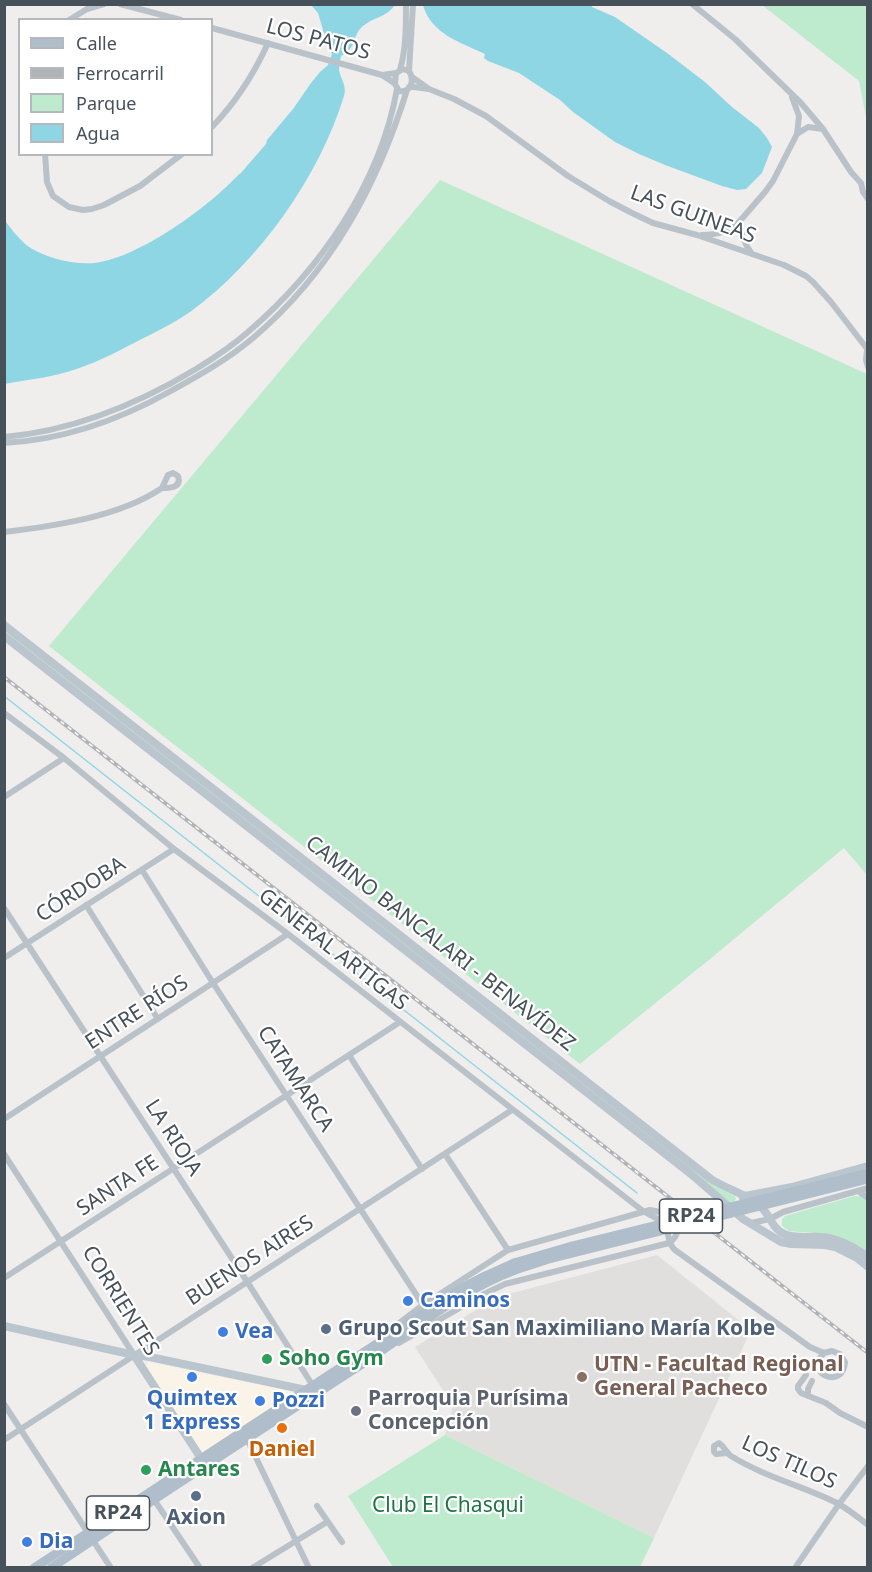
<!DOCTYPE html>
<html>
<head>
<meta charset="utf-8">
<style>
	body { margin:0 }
	#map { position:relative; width:872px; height:1572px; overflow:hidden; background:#f0eded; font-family:"Noto Sans",sans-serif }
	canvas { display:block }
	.frame { position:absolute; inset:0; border:6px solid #475159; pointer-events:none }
	.legend { position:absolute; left:18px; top:18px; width:195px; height:138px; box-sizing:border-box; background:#fff; border:2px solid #b5b9bd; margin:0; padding:8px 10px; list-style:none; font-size:18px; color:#475159 }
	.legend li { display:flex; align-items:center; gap:12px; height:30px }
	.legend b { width:30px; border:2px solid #b5b9bd }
</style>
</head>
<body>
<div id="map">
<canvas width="872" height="1572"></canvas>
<div class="frame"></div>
<ul class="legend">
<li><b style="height:8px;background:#afbeca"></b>Calle</li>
<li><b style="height:8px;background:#b0b3b7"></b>Ferrocarril</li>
<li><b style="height:16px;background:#beeacd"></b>Parque</li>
<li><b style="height:16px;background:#8fd6e4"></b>Agua</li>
</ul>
</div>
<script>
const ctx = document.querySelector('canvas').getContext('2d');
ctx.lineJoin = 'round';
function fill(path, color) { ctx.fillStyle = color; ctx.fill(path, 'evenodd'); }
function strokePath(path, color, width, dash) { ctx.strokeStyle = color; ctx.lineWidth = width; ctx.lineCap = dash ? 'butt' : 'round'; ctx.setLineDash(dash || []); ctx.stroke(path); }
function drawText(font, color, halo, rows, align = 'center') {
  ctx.font = font + ' "Noto Sans",sans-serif'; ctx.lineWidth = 4.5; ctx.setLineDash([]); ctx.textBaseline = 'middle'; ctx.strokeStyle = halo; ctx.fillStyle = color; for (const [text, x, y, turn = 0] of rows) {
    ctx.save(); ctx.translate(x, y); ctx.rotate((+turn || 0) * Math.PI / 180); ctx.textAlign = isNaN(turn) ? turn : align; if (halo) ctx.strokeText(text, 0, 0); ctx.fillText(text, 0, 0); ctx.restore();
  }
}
const commercial = new Path2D(`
	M147 1362 286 1390 292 1392V1394L202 1453 146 1367Z`);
const education = new Path2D(`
	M657 1255 751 1330 654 1538 445 1435 453 1406 415 1347 497 1297Z`);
const green = new Path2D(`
	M762 5H867V122L859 81Z
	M440 180 867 374V875L844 848 710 959 580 1064 49 646Z
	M4 630 715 1186 735 1196 736 1199 732 1204 5 633Z
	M854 1196H861L867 1201V1253L826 1234 789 1231 782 1226V1219L785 1216Z
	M445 1435 654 1538 640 1567H393L348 1496Z`);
const water = new Path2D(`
	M311 5H395C387 17 374 17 363 26 351 36 359 46 341 56 340 60 339 66 339 70 341 80 347 85 344 96 319 177 259 262 190 312 173 324 153 333 134 343 113 354 91 365 67 372 47 378 25 380 5 384L4 219C10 228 17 236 25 244 43 258 73 265 95 263 140 257 209 207 239 174H240L266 144 267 140 293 109 311 83 320 72 328 65 332 54 326 40 318 13Z
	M423 5H592V7L615 17 667 53 705 82 732 107 759 128 767 138 772 147 762 173 746 189 737 190 722 186 665 165 639 154 615 142 573 112 560 100 519 73 488 61 484 58 485 54C460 42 431 34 423 5Z`);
const stream = new Path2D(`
	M4 696 637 1193`);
const street = new Path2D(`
	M120 4 181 20
	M692 4 735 39 801 103 823 129 851 172 861 183
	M69 20 87 9 104 4
	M212 28 382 75
	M400 70C406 49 406 26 406 4
	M409 71 403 69 396 73 395 84 399 91C411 93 415 80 409 71L413 4
	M394 83 382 75 396 73
	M409 87H414L429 89 412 77
	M429 89 454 99 486 116 568 176 609 201 632 213 653 223 697 235 784 265 806 276 813 282 831 302 868 350
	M792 97 799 116 797 134 808 127 823 129
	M212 127C235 103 254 74 268 43
	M45 154 47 182 53 196 69 207 83 210 92 209 104 205 140 186 182 154
	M861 183 863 192 868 199
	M739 222 765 192 773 181 797 134
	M702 235C719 234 726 233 739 222 741 234 744 244 752 254
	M867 350 866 360 868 367
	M4 437C73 431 138 404 196 369 214 358 232 346 248 332 320 270 380 184 397 89
	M4 443C62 440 119 420 169 392 198 376 227 360 253 338 331 272 377 186 407 90
	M173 473 178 476C182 488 170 488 162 488L168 475Z
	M4 532C55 526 119 517 162 488
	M4 713 64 758 174 849 288 934 643 1211C651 1216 660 1218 665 1226 670 1235 667 1243 675 1250L810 1347 824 1353 832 1351 840 1354 845 1362C843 1391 803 1373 824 1353
	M4 797 64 758
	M142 870 213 983 423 1305
	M86 905 158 1019
	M4 908 248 1283 313 1386
	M4 958 174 849
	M349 1055 422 1169
	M4 1119 288 934
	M4 1154 134 1355
	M445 1154 508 1250
	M858 1191 868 1198
	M751 1223 770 1219 783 1212 868 1188
	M4 1278 400 1022
	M389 1331 423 1305 508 1250 650 1210C667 1211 689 1229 669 1243L505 1284 482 1295 399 1343
	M806 1375 798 1386V1389L801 1393 826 1403 840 1413 868 1427
	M808 1396V1389L812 1381
	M4 1404 111 1568
	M247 1439 309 1568
	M4 1440 512 1110
	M727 1453 716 1454 714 1452V1446L719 1443C725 1447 726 1453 731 1456 765 1477 803 1486 837 1503 848 1509 858 1517 868 1525
	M153 1498 200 1568
	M317 1506 342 1542
	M252 1568 327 1522
	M795 1568 839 1504 868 1466`);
const secondary = new Path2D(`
	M4 625 711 1179C728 1190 748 1194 763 1209 771 1218 773 1229 784 1234 796 1239 808 1236 821 1237 838 1238 854 1247 868 1257
	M4 636 691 1174 743 1219 781 1242 791 1244 825 1245 835 1247 857 1258 868 1267
	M743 1198 745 1196 792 1187 868 1166
	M4 1326 134 1355 150 1357 306 1390
	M134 1355 204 1463`);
const primary = new Path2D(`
	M34 1568 462 1288 485 1276 514 1263
	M51 1568C152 1500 254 1434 356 1368 408 1334 457 1292 515 1270`);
const rail = new Path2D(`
	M4 677 868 1353`);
const primaryBridge = new Path2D(`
	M514 1263 572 1246 868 1173
	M515 1270 549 1259 868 1179`);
const markers = [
	[408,1301,6,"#3f7fe0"],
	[326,1329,6,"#5c6f8a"],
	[223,1332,6,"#3f7fe0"],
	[267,1359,6,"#2e9e5b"],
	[192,1377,6,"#3f7fe0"],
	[582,1377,6,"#8d6e63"],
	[260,1401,6,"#3f7fe0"],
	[356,1411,6,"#6b7280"],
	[282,1428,6,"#e8710a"],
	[146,1470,6,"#2e9e5b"],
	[196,1496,6,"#5c6f8a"],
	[27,1542,6,"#3f7fe0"]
];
const shields = [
	[691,1216,63],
	[118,1513,63]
];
const shieldNames = [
	["RP24",691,1216],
	["RP24",118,1513]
];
const streetNames = [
	["LOS PATOS",318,40,15],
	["LAS GUINEAS",693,215,20],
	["CÓRDOBA",81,890,-33],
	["CAMINO BANCALARI - BENAVÍDEZ",440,944,38],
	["GENERAL ARTIGAS",333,950,38],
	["ENTRE RÍOS",137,1013,-33],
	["CATAMARCA",295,1079,57],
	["LA RIOJA",173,1138,57],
	["SANTA FE",118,1186,-33],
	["BUENOS AIRES",250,1261,-33],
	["CORRIENTES",120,1301,58],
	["LOS TILOS",789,1463,24]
];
const shopNames = [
	["Caminos",420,1301],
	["Vea",235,1332],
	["Quimtex",192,1399,"center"],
	["1 Express",192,1423,"center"],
	["Pozzi",272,1401],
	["Dia",39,1542]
];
const serviceNames = [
	["Grupo Scout San Maximiliano María Kolbe",338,1329],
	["Axion",196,1518,"center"]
];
const leisureNames = [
	["Soho Gym",279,1359],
	["Antares",158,1470]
];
const educationNames = [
	["UTN - Facultad Regional",594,1365],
	["General Pacheco",594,1389]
];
const worshipNames = [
	["Parroquia Purísima",368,1399],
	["Concepción",368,1423]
];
const foodNames = [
	["Daniel",282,1450]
];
const parkNames = [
	["Club El Chasqui",448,1506]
];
fill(commercial, '#faf3e7');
fill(education, '#e1dede');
fill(green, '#beeacd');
fill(water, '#8fd6e4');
strokePath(stream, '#8fd6e4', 1.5);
strokePath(street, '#bac2c9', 6);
strokePath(secondary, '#bac5ce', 8);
strokePath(primary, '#afbeca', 9);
strokePath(rail, '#b0b3b7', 4);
strokePath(rail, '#fff', 1.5, [4.5]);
strokePath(primaryBridge, '#afbeca', 9);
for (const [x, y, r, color] of markers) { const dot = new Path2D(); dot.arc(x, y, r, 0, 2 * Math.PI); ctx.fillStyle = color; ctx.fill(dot); strokePath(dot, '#fff', 2); }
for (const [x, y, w] of shields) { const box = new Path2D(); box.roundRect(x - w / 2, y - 17, w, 34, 4.5); ctx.fillStyle = '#fff'; ctx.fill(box); strokePath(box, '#475159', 1.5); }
drawText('bold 20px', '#475159', null, shieldNames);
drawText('21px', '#475159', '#fff', streetNames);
drawText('bold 21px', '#366cbe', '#fff', shopNames, 'left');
drawText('bold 21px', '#4e5e75', '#fff', serviceNames, 'left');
drawText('bold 21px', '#27864d', '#fff', leisureNames, 'left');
drawText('bold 21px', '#785e54', '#fff', educationNames, 'left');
drawText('bold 21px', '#5b616d', '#fff', worshipNames, 'left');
drawText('bold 21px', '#c56008', '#fff', foodNames);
drawText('21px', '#1e7445', '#fff', parkNames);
</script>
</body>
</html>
